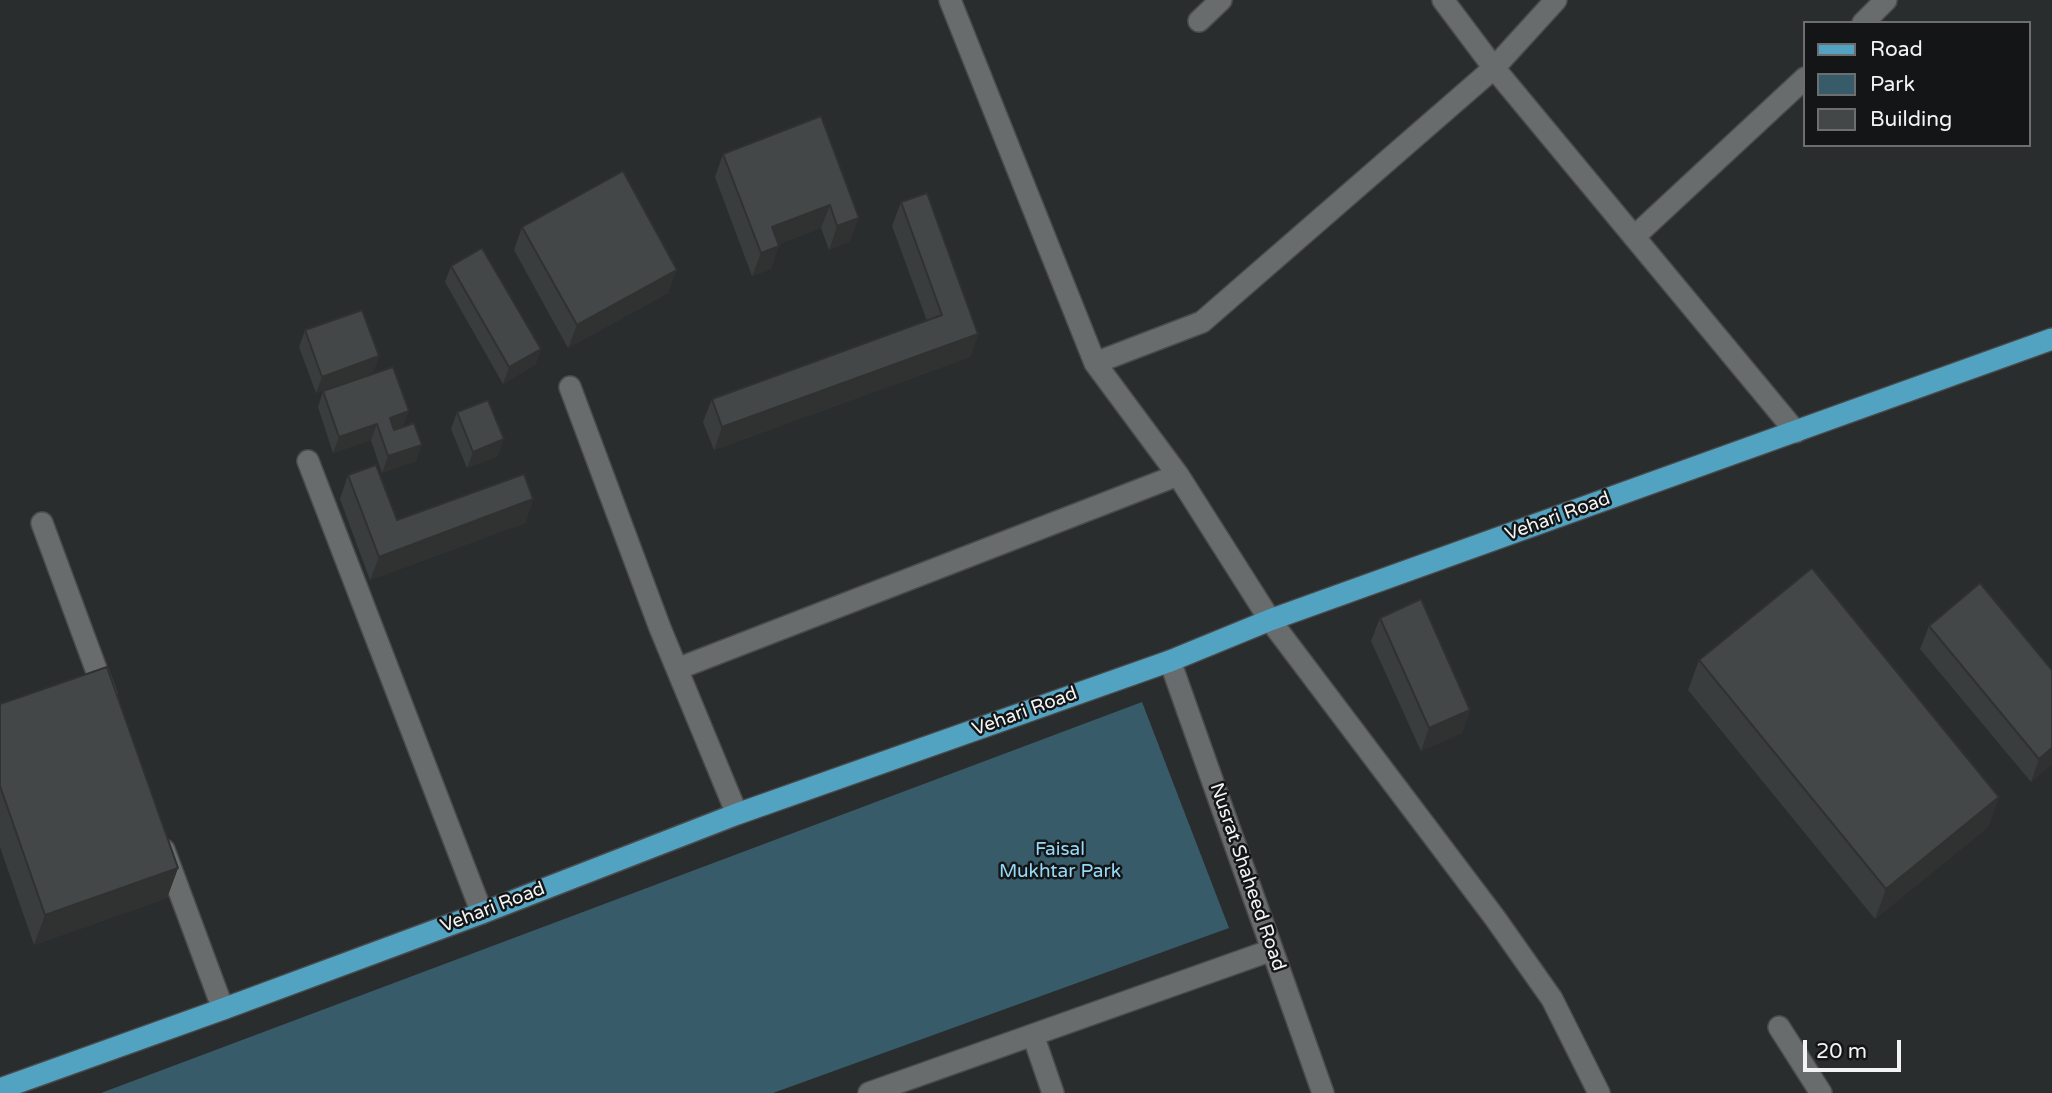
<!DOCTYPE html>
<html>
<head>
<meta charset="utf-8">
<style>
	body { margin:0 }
	#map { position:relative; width:2052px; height:1093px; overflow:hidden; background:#2a2d2e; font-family:"Varela Round",sans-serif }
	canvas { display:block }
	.legend { position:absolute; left:1803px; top:21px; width:228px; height:126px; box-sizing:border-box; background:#141516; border:2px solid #6d6e6f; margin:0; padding:9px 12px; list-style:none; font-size:21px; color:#f2f4f4 }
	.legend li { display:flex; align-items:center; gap:14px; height:35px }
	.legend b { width:35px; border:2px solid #6d6e6f }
	.scale { position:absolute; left:1803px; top:1040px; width:98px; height:32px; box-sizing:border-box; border:4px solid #f2f4f4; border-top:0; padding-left:9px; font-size:21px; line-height:24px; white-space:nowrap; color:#f2f4f4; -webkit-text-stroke:5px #141516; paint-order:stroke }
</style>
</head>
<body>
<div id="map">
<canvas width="2052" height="1093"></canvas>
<ul class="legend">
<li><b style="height:9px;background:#52a3c2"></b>Road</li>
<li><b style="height:19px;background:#385b6a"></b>Park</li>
<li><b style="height:19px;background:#444748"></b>Building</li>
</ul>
<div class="scale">20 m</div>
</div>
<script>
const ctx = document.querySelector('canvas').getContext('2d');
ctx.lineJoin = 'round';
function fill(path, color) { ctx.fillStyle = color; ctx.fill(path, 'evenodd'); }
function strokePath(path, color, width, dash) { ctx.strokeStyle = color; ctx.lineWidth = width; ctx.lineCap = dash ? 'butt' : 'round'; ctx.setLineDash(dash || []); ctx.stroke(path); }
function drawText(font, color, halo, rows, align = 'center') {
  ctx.font = font + ' "Varela Round",sans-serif'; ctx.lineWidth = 5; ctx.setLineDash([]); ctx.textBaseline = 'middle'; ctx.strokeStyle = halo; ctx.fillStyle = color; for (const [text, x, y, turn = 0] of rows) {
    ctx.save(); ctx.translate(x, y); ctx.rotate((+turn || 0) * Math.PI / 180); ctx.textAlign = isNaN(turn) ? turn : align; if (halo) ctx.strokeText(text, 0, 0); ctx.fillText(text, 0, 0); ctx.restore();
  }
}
const green = new Path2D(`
	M1142 702 1229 928 773 1093H101Z`);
const minor = new Path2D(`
	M950 0 1095 363 1178 475 1270 620 1495 918 1552 999 1599 1093
	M1443 0 1494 68 1796 432
	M1199 21 1221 0
	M1863 23 1886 0
	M1634 237 1805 78
	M1095 363 1202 322 1494 68 1556 0
	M570 387 660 628 737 814
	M308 461 482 913
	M42 523 106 696
	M1170 661 1323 1093
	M677 669 1178 475
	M164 850 223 1009
	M1779 1027 1821 1093
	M1033 1035 1053 1093
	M869 1093 1272 950`);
const major = new Path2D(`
	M0 1089 223 1009 482 913 737 814 1170 661 1270 620 2052 339`);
const wall = new Path2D(`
	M821 116 850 241 829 250 821 228 779 244 771 269 752 276 715 177 723 154Z
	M901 202 978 334 970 357 714 450 703 422 712 399 927 321 892 226Z
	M522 227 668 293 568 348 514 250Z
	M451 266 541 349 535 365 503 384 445 282Z
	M305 330 379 356 373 372 316 393 299 347Z
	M323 391 403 427 416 461 382 473 371 440 333 453 318 407Z
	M457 412 498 456 467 468 451 429Z
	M348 475 397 520 533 499 525 523 370 580 340 499Z
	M1380 618 1470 710 1462 733 1421 751 1371 641Z
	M1929 626 2052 764 2031 782 1920 649Z
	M1699 660 1999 797 1988 827 1875 919 1688 690Z
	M0 704 178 868 167 898 34 945 0 847Z`);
const shadedWall = new Path2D(`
	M830 205 821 228 763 250 772 227Z
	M859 218 850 241 829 250 837 226Z
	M779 246 771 269 752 276 761 253Z
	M677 270 668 293 568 348 577 325Z
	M978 334 970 357 714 450 722 427Z
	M541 349 535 365 503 384 509 367Z
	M379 356 373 372 316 393 322 377Z
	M409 411 403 427 384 434 390 418Z
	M377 424 371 440 333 453 339 437Z
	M504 439 498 456 467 468 473 452Z
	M422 445 416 461 382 473 388 456Z
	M533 499 525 523 370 580 379 557Z
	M1470 710 1462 733 1421 751 1429 728Z
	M2052 748V764L2031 782 2039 759Z
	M1999 797 1988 827 1875 919 1886 889Z
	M178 868 167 898 34 945 45 915Z`);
const building = new Path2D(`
	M821 116 859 218 837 226 830 205 772 227 779 246 761 253 723 154Z
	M623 171 677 270 577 325 522 227Z
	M927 193 978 334 722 427 712 399 942 315 901 202Z
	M482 248 541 349 509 367 451 266Z
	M362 310 379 356 322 377 305 330Z
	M393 367 409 411 390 418 394 430 414 423 422 445 388 456 377 424 339 437 323 391Z
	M488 400 504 439 473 452 457 412Z
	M376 465 397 520 524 474 533 499 379 557 348 475Z
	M1812 568 1999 797 1886 889 1699 660Z
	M1980 583 2052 670V748L2039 759 1929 626Z
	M1421 599 1470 710 1429 728 1380 618Z
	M107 667 178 868 45 915 0 786V704Z`);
const streetNames = [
	["Vehari Road",1558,517,-20],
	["Vehari Road",1025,712,-20],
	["Nusrat Shaheed Road",1247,877,71],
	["Vehari Road",493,908,-21]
];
const parkNames = [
	["Faisal",1060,850],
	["Mukhtar Park",1060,872]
];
fill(green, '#385b6a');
strokePath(minor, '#494b4c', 24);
strokePath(major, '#494b4c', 24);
strokePath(minor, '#696c6d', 21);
strokePath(major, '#52a3c2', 21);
fill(wall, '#3a3d3e');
fill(shadedWall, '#303232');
fill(building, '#444748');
strokePath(building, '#303232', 2);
drawText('19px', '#f2f4f4', '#141516', streetNames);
drawText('19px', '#95d8f7', '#141516', parkNames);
</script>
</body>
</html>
